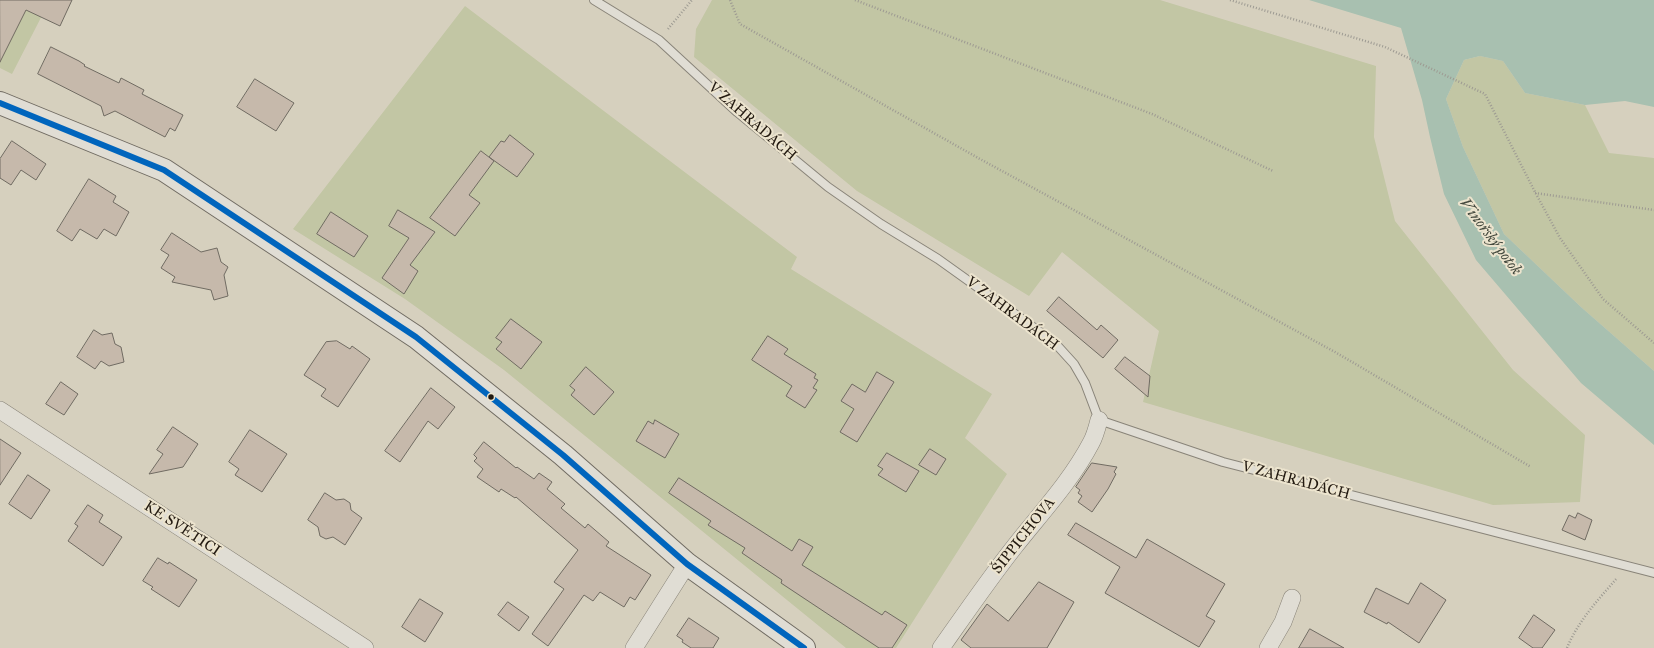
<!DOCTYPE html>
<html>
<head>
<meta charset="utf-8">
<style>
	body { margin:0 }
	canvas { display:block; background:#d6d0be }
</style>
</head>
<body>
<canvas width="1654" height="648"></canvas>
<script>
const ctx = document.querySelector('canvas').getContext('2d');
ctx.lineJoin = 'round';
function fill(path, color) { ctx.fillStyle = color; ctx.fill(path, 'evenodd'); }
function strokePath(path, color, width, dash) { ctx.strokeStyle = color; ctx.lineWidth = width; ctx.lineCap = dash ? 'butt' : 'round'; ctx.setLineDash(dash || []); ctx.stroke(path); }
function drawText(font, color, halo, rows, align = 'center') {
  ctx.font = font + ' "IM FELL Great Primer",serif'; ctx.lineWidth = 4; ctx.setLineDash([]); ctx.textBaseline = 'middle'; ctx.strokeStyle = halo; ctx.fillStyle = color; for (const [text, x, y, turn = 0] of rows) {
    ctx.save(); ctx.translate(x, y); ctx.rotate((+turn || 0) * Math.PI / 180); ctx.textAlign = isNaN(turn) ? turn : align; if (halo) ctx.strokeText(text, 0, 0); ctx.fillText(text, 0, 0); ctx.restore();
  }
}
const green = new Path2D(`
	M0 0H50L12 74 0 68Z
	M712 0H1160L1376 66 1374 137 1395 221 1513 370 1585 435 1580 502 1493 505 1143 402 1159 331 1062 252 1029 296 857 191 694 57 696 29Z
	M465 6 797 257 791 269 992 394 965 438 1007 474 896 648H846L504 370 405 299 293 229Z
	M1480 56 1503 61 1525 93 1585 105 1609 153 1654 158V371L1581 307 1504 234 1463 147 1446 99 1464 60Z`);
const water = new Path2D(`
	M1309 0H1654V107L1625 101 1585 105 1525 93 1503 61 1480 56 1464 60 1446 99 1463 147 1504 234 1581 307 1654 371V445L1581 383 1476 260 1444 194 1430 137 1422 100 1401 28Z`);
const building = new Path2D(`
	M0 0H72L60 26 26 10 0 62Z
	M51 47 79 61 85 65 84 66 119 83 121 78 144 90 142 94 183 115 175 131 170 128 165 137 115 111 104 116 101 106 38 74Z
	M255 79 294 103 276 131 237 107Z
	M510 135 534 154 517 177 489 157 501 141 504 142Z
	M12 141 46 164 36 180 21 170 11 185 0 178V159Z
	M481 151 494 161 469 195 480 203 455 236 430 218Z
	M89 179 116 196 113 202 129 212 116 236 104 229 97 239 80 229 72 241 57 231Z
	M398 210 435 232 410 265 418 271 404 294 382 278 409 238 389 226Z
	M331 212 368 236 354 257 317 234Z
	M172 233 201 252 217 248 221 262 228 267 224 275 228 296 214 300 211 290 172 282 175 277 161 268 169 255 161 250Z
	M1059 297 1097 330 1101 325 1118 340 1103 358 1047 311Z
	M511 319 542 342 521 369 496 349 502 342 496 338Z
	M94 330 102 335 112 333 115 344 121 347 124 362 109 366 101 361 95 369 77 357Z
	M768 336 788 349 784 354 816 374 814 378 818 380 813 388 817 390 805 408 786 396 792 386 752 360Z
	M337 341 350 349 352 346 370 359 338 407 321 396 326 389 304 375 326 342Z
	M1125 357 1150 376 1148 397 1115 369Z
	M586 367 614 392 594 415 571 395 575 390 570 386Z
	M877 372 894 382 857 442 840 432 854 409 841 401 852 384 865 392Z
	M61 382 78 394 64 415 46 404Z
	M431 388 455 407 438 429 428 421 400 462 385 451Z
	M655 420 679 434 665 458 636 441 648 421 653 424Z
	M173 427 198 444 183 467 149 474 163 454 157 450Z
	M250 430 287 454 262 492 235 475 239 469 229 462Z
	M0 439 21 453 0 485Z
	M484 442 516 468 517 467 534 479 539 473 552 482 547 489 565 504 561 508 585 528 588 524 609 542 606 546 651 575 635 600 630 597 624 607 600 592 593 601 584 595 548 646 532 634 564 589 554 582 578 550 516 497 515 498 501 489 499 492 477 477 483 469 474 461 477 458 474 455Z
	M930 449 946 459 936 475 919 465Z
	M887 453 919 471 906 492 878 475 883 469 878 466Z
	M1092 463 1117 467 1114 472 1116 474 1108 489 1092 512 1078 502 1082 496 1078 493 1080 490 1076 487Z
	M28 475 50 490 31 519 9 504Z
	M679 478 792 551 799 539 813 547 802 565 882 615 885 611 907 625 892 648H879L781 583 782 580 742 553 745 548 708 525 711 521 669 493Z
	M325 493 336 500 344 499 350 503 351 510 362 518 345 545 333 537 326 539 320 536 318 527 308 520Z
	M88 505 103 515 99 522 122 537 103 566 68 541 78 526 75 524Z
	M1578 513 1592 520 1585 540 1562 530 1569 515 1575 518Z
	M1076 523 1136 558 1147 539 1225 584 1206 616 1215 621 1199 647 1105 593 1120 567 1068 535Z
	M158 558 168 564 169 562 197 580 179 607 151 589 153 587 143 581Z
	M1039 582 1074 602 1047 648H971L961 640 987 604 1008 621Z
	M1421 583 1446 600 1419 643 1388 622 1387 624 1364 612 1376 588 1408 604Z
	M420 599 443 613 425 642 402 627Z
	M508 602 529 617 519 631 498 615Z
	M1534 615 1555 630 1542 648H1533L1519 638Z
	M689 618 719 638 713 648H691L682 642 683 640 677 636Z
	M1310 629 1344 648H1299Z`);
const path = new Path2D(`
	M730 0 740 24 980 159 1335 352 1531 467
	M855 0 1152 114 1273 171
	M1230 0 1385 47 1485 94 1535 192 1560 238 1603 299 1654 343
	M668 29 692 0
	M1535 193 1654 210
	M1567 648C1578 621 1598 600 1617 578`);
const lane = new Path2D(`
	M594 0 659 40 737 112 828 187 881 224 938 259 1054 342 1074 364 1085 383 1099 420 1223 462 1654 573`);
const street = new Path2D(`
	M0 410 365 648
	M634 648 687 564
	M941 648C965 614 989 579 1015 546 1041 513 1071 481 1091 443 1095 436 1097 428 1099 420
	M1268 648 1283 622 1292 598`);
const secondary = new Path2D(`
	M0 103 164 170 416 337 563 455 687 564 804 648`);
const bus1 = new Path2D(`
	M0 103 164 170 416 337 563 455 687 564 804 648`);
const markers = [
	[491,397,3.5,"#221910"]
];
const streetNames = [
	["V ZAHRADÁCH",752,122,41],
	["V ZAHRADÁCH",1012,314,37],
	["V ZAHRADÁCH",1296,481,15],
	["KE SVĚTICI",182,529,33],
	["ŠIPPICHOVA",1024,536,-52]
];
const waterNames = [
	["Vinořský potok",1490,237,53]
];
fill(green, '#c2c6a4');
fill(water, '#a8c0b0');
fill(building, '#c6b9ab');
strokePath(building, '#706b62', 1);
strokePath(lane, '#898479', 10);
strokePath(street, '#898479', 18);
strokePath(secondary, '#706b62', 24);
strokePath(path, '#9d9a92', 2.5, [1, 2]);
strokePath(lane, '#e0ddd4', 8);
strokePath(street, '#e0ddd4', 17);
strokePath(secondary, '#e0ddd4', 22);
strokePath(bus1, '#0065bd', 6);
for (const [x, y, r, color] of markers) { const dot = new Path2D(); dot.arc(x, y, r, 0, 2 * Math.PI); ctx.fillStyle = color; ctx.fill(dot); strokePath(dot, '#ece4ce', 1.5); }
drawText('15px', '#221910', '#ece4ce', streetNames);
drawText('italic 16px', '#44493e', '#ece4ce', waterNames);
</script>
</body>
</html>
